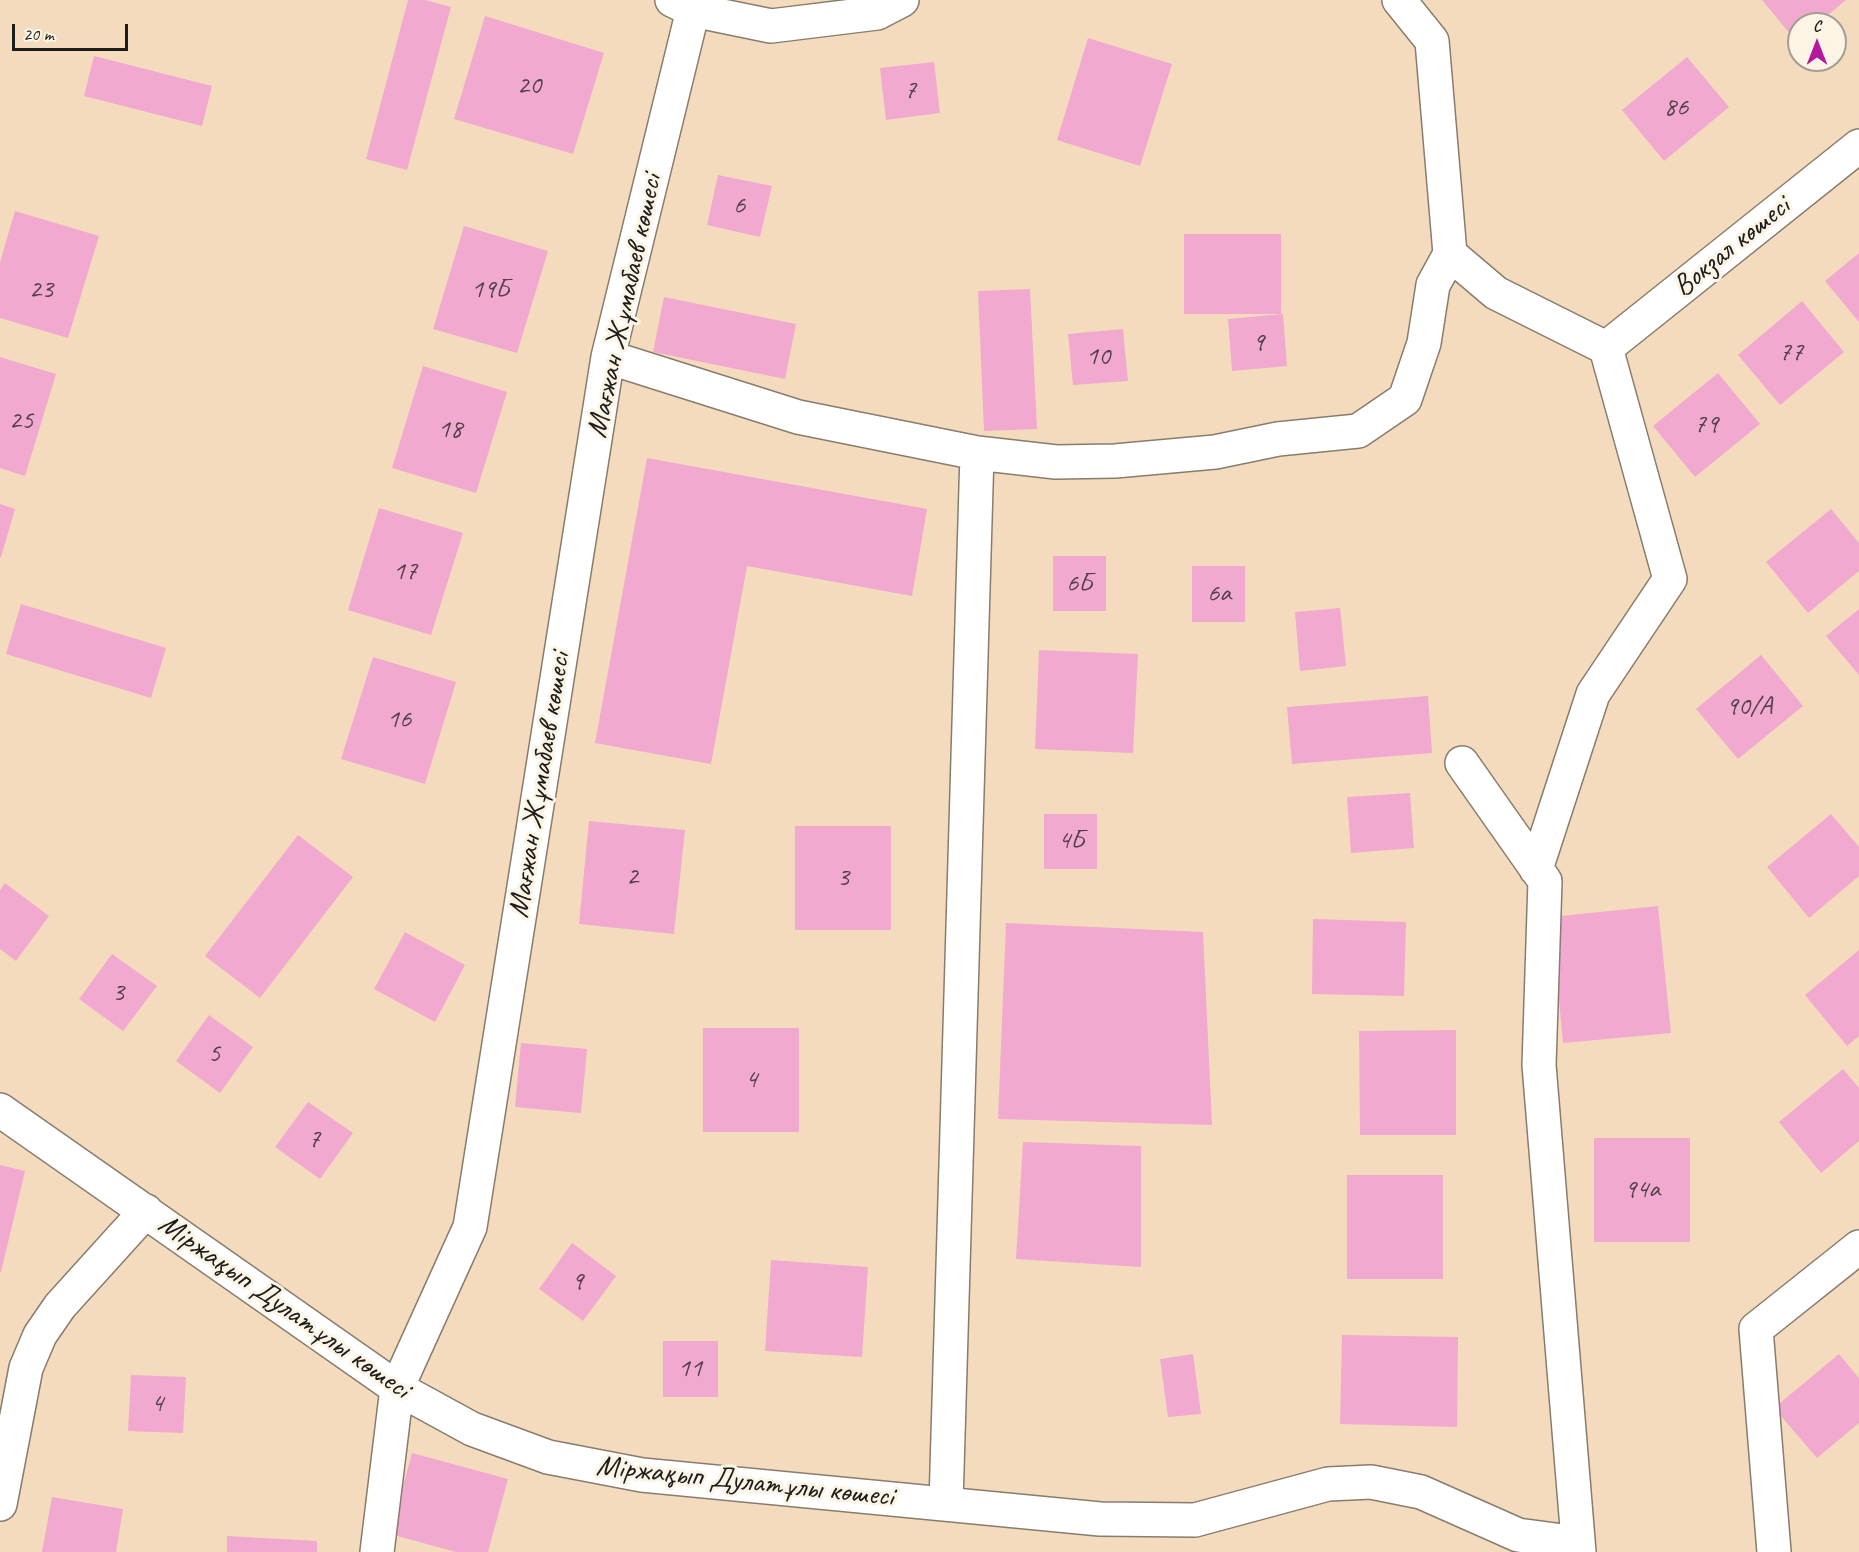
<!DOCTYPE html>
<html>
<head>
<meta charset="utf-8">
<style>
	body { margin:0 }
	#map { position:relative; width:1859px; height:1552px; overflow:hidden; background:#f5dbbe; font-family:Caveat,sans-serif }
	canvas { display:block }
	.north { position:absolute; left:1787px; top:12px; width:60px; height:60px; box-sizing:border-box; background:#fcf5e5; border:2px solid #a29e95; border-radius:50%; rotate:0deg; font-size:16px; font-weight:700; line-height:24px; text-align:center; color:#1c1c1c }
	.north::after { content:''; display:block; margin:auto; width:21px; height:27px; background:#b5179e; clip-path:polygon(50% 0,100% 100%,50% 72%,0 100%) }
	.scale { position:absolute; left:12px; top:24px; width:116px; height:27px; box-sizing:border-box; border:3px solid #1c1c1c; border-top:0; padding-left:8px; font-size:18px; line-height:21px; white-space:nowrap; color:#1c1c1c; -webkit-text-stroke:4px #fcf5e5; paint-order:stroke }
</style>
</head>
<body>
<div id="map">
<canvas width="1859" height="1552"></canvas>
<div class="north">С</div>
<div class="scale">20 m</div>
</div>
<script>
const ctx = document.querySelector('canvas').getContext('2d');
ctx.lineJoin = 'round';
function fill(path, color) { ctx.fillStyle = color; ctx.fill(path, 'evenodd'); }
function strokePath(path, color, width, dash) { ctx.strokeStyle = color; ctx.lineWidth = width; ctx.lineCap = dash ? 'butt' : 'round'; ctx.setLineDash(dash || []); ctx.stroke(path); }
function drawText(font, color, halo, rows, align = 'center') {
  ctx.font = font + ' Caveat,sans-serif'; ctx.lineWidth = 6; ctx.setLineDash([]); ctx.textBaseline = 'middle'; ctx.strokeStyle = halo; ctx.fillStyle = color; for (const [text, x, y, turn = 0] of rows) {
    ctx.save(); ctx.translate(x, y); ctx.rotate((+turn || 0) * Math.PI / 180); ctx.textAlign = isNaN(turn) ? turn : align; if (halo) ctx.strokeText(text, 0, 0); ctx.fillText(text, 0, 0); ctx.restore();
  }
}
const building = new Path2D(`
	M408 0H425L451 7 407 170 366 159Z
	M1762 0H1846L1817 24H1799V39L1796 41Z
	M485 16 604 53 573 154 454 119Z
	M1088 38 1172 64 1140 166 1057 140Z
	M94 56 212 86 202 126 84 96Z
	M1687 57 1729 107 1664 161 1622 110Z
	M934 62 940 113 886 120 880 68Z
	M718 175 772 186 760 237 707 225Z
	M15 211 99 236 68 338 0 318V262Z
	M464 226 548 251 517 353 433 329Z
	M1184 234H1281V314H1184Z
	M1859 253V322L1825 281Z
	M1030 289 1037 429 984 431 978 291Z
	M664 297 796 324 785 379 653 352Z
	M1802 301 1844 352 1780 405 1738 355Z
	M1283 314 1287 366 1232 371 1228 319Z
	M1123 329 1128 381 1073 385 1068 334Z
	M0 357 56 374 25 476 0 468Z
	M423 366 507 392 476 493 392 468Z
	M1718 373 1760 424 1695 477 1653 426Z
	M647 458 927 509 912 596 747 566 711 764 595 743Z
	M0 504 15 509 1 557H0Z
	M379 508 463 533 431 635 348 610Z
	M1831 509 1859 543V571L1808 613 1766 562Z
	M1053 556H1106V611H1053Z
	M1192 566H1245V622H1192Z
	M21 604 166 648 151 698 6 654Z
	M1340 608 1346 666 1300 671 1295 612Z
	M1859 609V675L1826 636Z
	M1039 650 1138 654 1133 753 1035 749Z
	M1761 655 1803 706 1738 759 1696 709Z
	M373 657 456 682 425 784 341 759Z
	M1428 696 1432 753 1292 764 1287 707Z
	M1410 793 1414 848 1351 853 1347 797Z
	M1044 814H1097V869H1044Z
	M1831 814 1859 847V876L1809 918 1767 867Z
	M589 821 685 830 674 934 579 924Z
	M795 826H891V930H795Z
	M298 835 353 877 260 998 205 956Z
	M5 883 49 916 16 961 0 949V890Z
	M1658 906 1671 1033 1563 1043 1551 917Z
	M1313 919 1406 922 1404 996 1312 994Z
	M1006 923 1203 932 1212 1125 998 1119Z
	M405 932 465 965 435 1022 374 989Z
	M1859 950V1036L1847 1046 1805 995Z
	M112 954 157 986 123 1031 79 999Z
	M209 1015 253 1047 220 1093 176 1061Z
	M703 1028H799V1132H703Z
	M1456 1030V1135H1360L1359 1031Z
	M521 1043 587 1049 581 1113 515 1107Z
	M1843 1069 1859 1088V1141L1821 1173 1779 1122Z
	M308 1102 353 1133 320 1179 275 1147Z
	M1594 1138H1690V1242H1594Z
	M1023 1142 1141 1146V1267L1016 1259Z
	M0 1165 25 1171 1 1272H0Z
	M1347 1175H1443V1279H1347Z
	M572 1243 616 1276 583 1321 539 1289Z
	M771 1260 868 1267 862 1357 765 1351Z
	M1342 1335 1458 1337 1457 1427 1340 1424Z
	M663 1341H718V1397H663Z
	M1193 1354 1201 1414 1168 1417 1160 1359Z
	M1839 1354 1859 1378V1423L1817 1458 1774 1408Z
	M131 1375 186 1377 183 1433 128 1431Z
	M412 1453 508 1479 488 1552H456L390 1534Z
	M52 1497 123 1509 116 1552H42Z
	M227 1536 317 1541V1552H227Z`);
const minor = new Path2D(`
	M672 0 693 10 771 26 877 13 902 0
	M1399 0 1432 41 1450 254 1496 293 1606 348 1670 579 1593 694 1536 869
	M1606 348 1859 146
	M608 357 798 417 977 453 946 1503
	M977 453 1056 462 1115 461 1215 452 1278 439 1358 431 1405 399 1424 343 1433 285 1450 254
	M1462 763 1545 881 1539 1065 1579 1552
	M0 1110 397 1388 472 1429 548 1457 642 1475 1100 1519 1195 1520 1328 1484 1371 1482 1421 1492 1518 1535 1578 1543
	M0 1504 26 1368 40 1335 60 1306 146 1211
	M377 1552 397 1388 470 1227 608 357 693 10
	M1774 1552 1756 1329 1859 1247`);
const numberNames = [
	["20",529,86],
	["7",910,91],
	["86",1676,108],
	["6",739,206],
	["23",41,290],
	["19Б",490,290],
	["9",1258,343],
	["77",1791,353],
	["10",1098,357],
	["25",21,421],
	["79",1706,425],
	["18",450,430],
	["17",405,572],
	["6Б",1079,584],
	["6а",1219,594],
	["90/А",1749,707],
	["16",399,720],
	["4Б",1071,841],
	["2",632,877],
	["3",843,878],
	["3",118,993],
	["5",214,1054],
	["4",751,1080],
	["7",314,1140],
	["94а",1642,1190],
	["9",577,1282],
	["11",690,1369],
	["4",157,1404]
];
const streetNames = [
	["Вокзал көшесі",1732,247,-39],
	["Мағжан Жұмабаев көшесі",625,306,-78],
	["Мағжан Жұмабаев көшесі",540,785,-81],
	["Міржақып Дулатұлы көшесі",284,1307,35],
	["Міржақып Дулатұлы көшесі",745,1482,6]
];
fill(building, '#f1a9cf');
strokePath(minor, '#887c6d', 36);
strokePath(minor, '#fff', 33);
drawText('27px', '#513f49', null, numberNames);
drawText('30px', '#1c1c1c', '#fcf5e5', streetNames);
</script>
</body>
</html>
